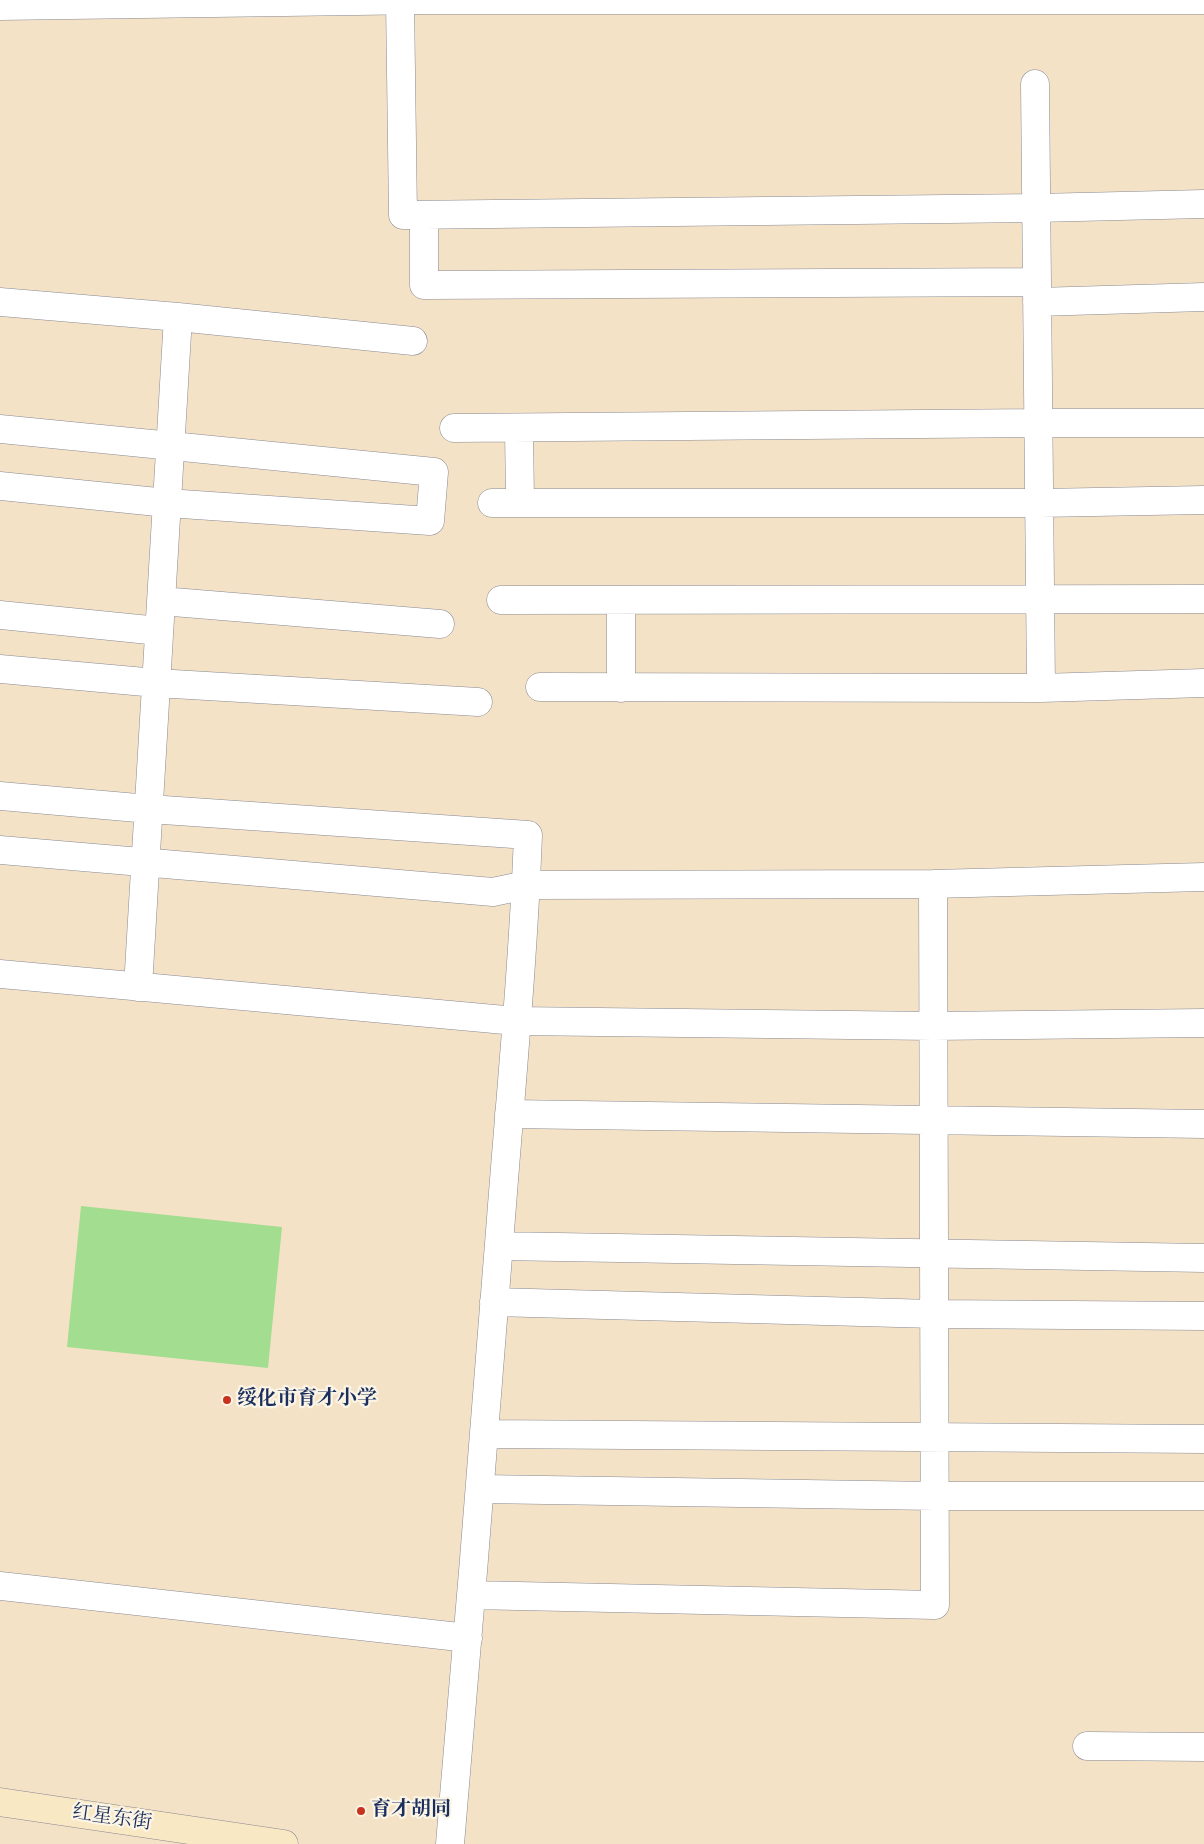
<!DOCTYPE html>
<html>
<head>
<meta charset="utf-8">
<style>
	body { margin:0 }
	canvas { display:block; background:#f4e2c7 }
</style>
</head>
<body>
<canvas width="1204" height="1844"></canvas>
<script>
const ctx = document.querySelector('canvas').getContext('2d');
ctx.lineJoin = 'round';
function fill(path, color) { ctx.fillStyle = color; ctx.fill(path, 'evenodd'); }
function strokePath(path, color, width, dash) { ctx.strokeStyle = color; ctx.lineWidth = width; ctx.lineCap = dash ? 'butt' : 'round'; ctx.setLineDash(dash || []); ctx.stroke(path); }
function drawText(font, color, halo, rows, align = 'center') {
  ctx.font = font + ' "IM FELL DW Pica","Noto Serif SC",serif'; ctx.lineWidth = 4.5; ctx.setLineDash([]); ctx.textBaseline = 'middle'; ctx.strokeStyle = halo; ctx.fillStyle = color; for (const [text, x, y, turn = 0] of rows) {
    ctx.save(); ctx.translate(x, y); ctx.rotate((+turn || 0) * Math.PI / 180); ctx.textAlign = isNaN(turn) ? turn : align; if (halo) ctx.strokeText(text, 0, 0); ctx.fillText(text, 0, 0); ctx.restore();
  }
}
const green = new Path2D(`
	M81 1206 282 1227 268 1368 67 1347Z`);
const minor = new Path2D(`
	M400 1 403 215 1037 208 1204 204
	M1035 84 1041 688
	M424 215V285L1037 282
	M0 302 178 317 413 341
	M1037 302 1204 297
	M454 428 1039 423H1204
	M519 428 520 502
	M0 429 434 472 430 521 167 503 0 486
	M492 503H1040L1204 500
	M501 600 1204 599
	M621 600V688
	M161 601 440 624
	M0 615 159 631
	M0 669 156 683 478 702
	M540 687 1041 688 1204 683
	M0 796 149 809 528 835C523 967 510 1099 500 1231 484 1435 468 1640 450 1844
	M0 850 493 892 526 885 933 884 1204 877
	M0 974 516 1021 933 1026 1204 1023
	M138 987 178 317
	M509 1114 1204 1124
	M499 1246 1204 1258
	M494 1302 934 1314 1204 1316
	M484 1434 1204 1439
	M480 1489 935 1496H1204
	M0 1586 468 1638
	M471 1595 935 1605 933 884
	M1087 1746 1204 1747`);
const tertiary = new Path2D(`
	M0 6 427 0H1204`);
const secondary = new Path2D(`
	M0 1802 284 1844`);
const markers = [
	[227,1400,5,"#c8321e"],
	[361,1811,5,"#c8321e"]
];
const poiNames = [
	["绥化市育才小学",237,1400],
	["育才胡同",371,1811]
];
const streetNames = [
	["红星东街",112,1819,8]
];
fill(green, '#a3dd8f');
strokePath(minor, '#888892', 29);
strokePath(tertiary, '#888892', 29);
strokePath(secondary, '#888892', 29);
strokePath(minor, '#fff', 28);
strokePath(tertiary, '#fff', 28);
strokePath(secondary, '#f8e8c3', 28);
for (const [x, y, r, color] of markers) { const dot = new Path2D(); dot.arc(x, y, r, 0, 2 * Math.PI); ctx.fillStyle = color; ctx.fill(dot); strokePath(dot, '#fcf5e5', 2); }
drawText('bold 20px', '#1b2f5e', '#fcf5e5', poiNames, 'left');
drawText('20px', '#1b2f5e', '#fcf5e5', streetNames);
</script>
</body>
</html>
